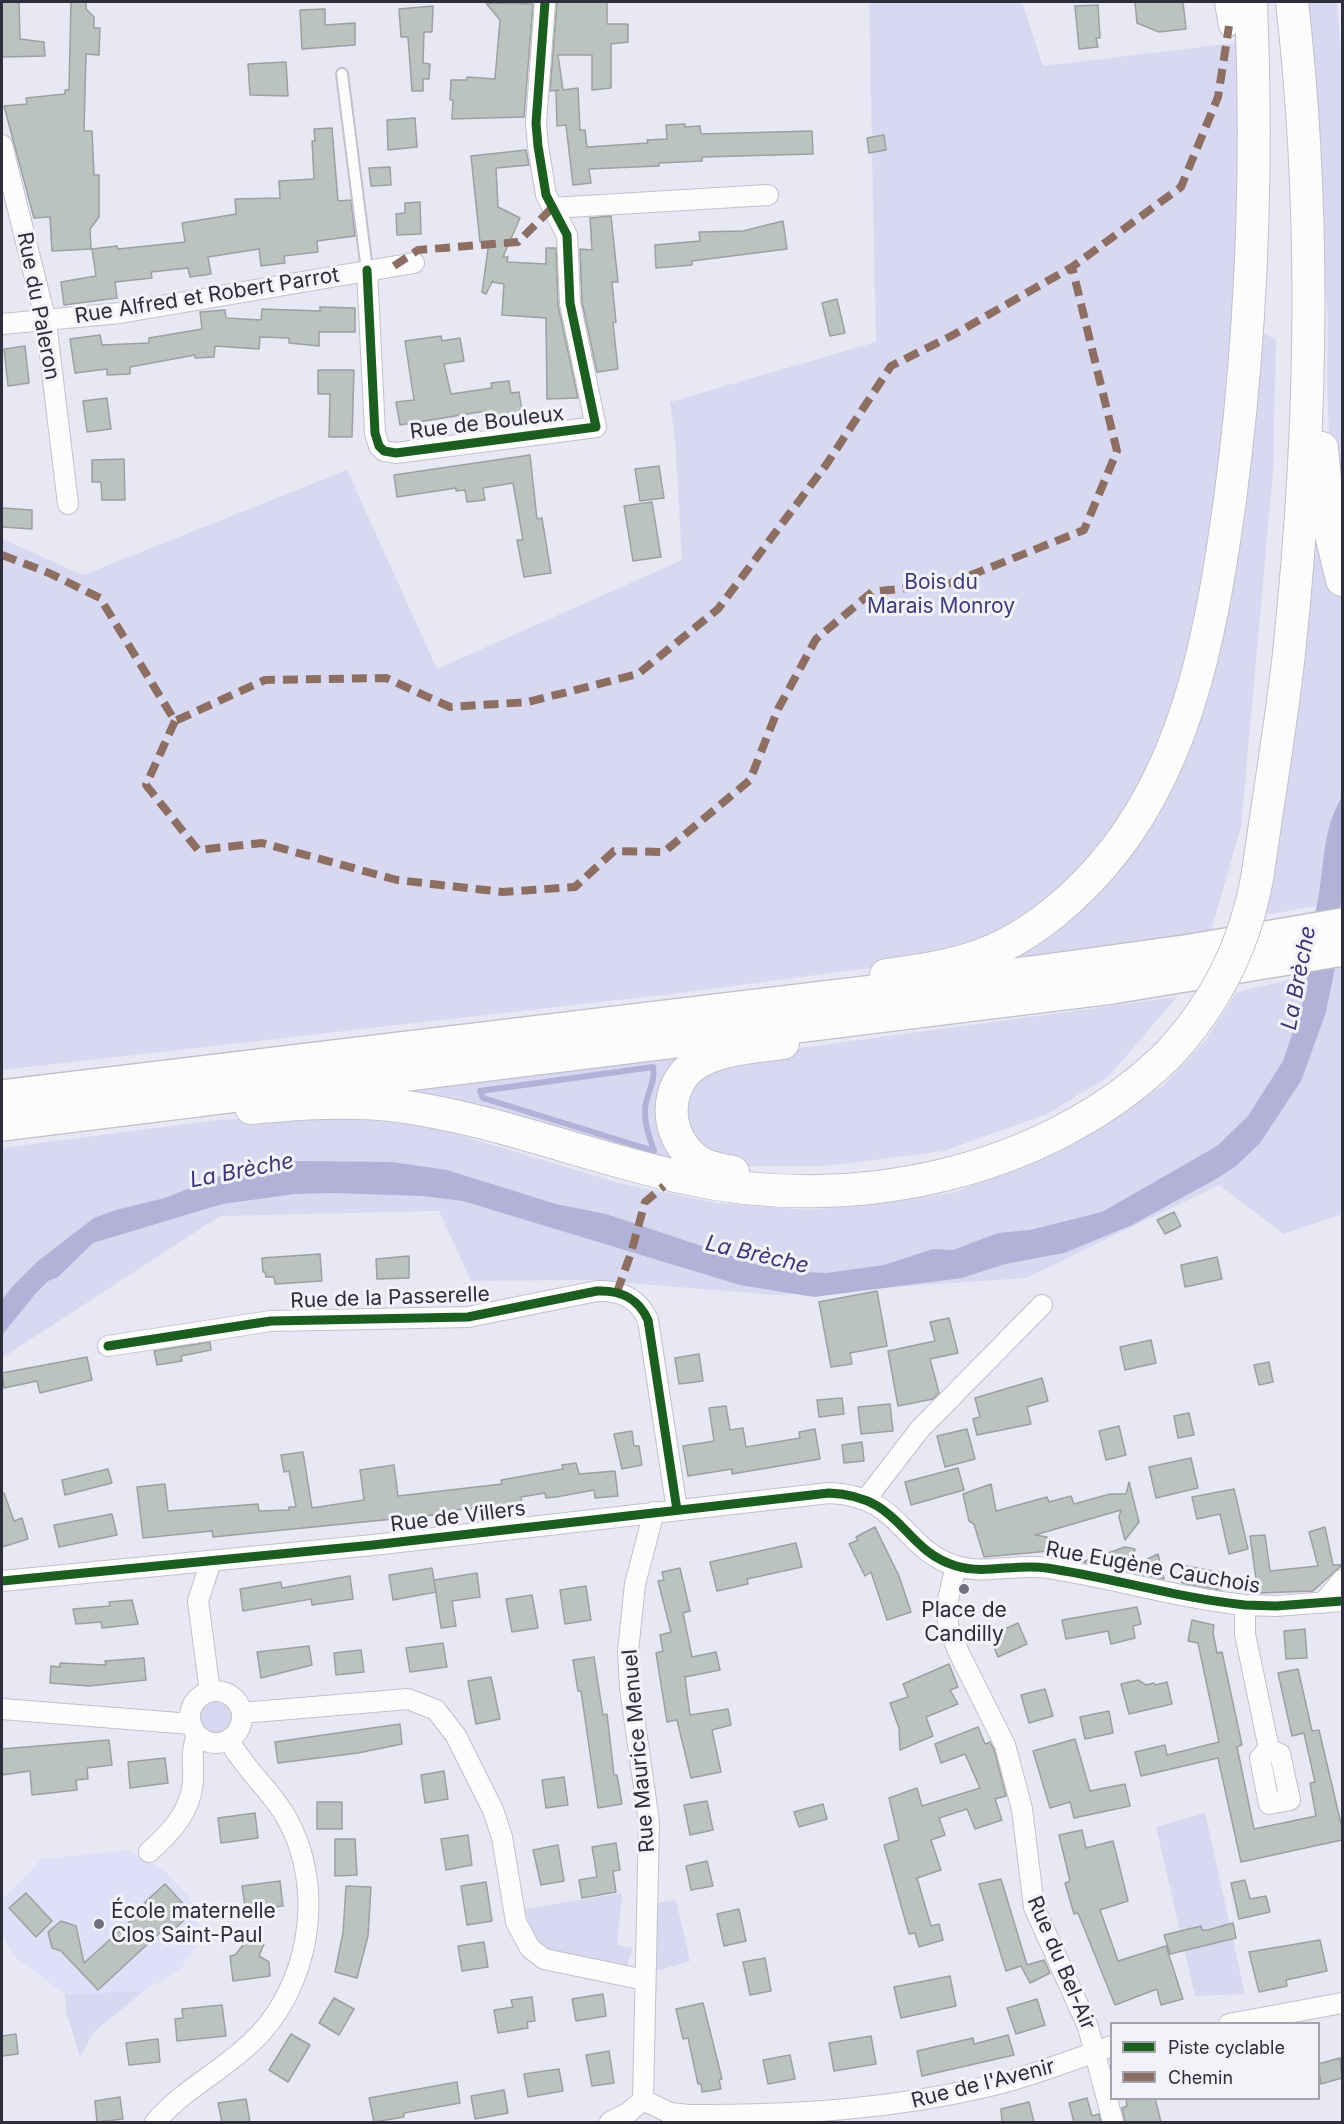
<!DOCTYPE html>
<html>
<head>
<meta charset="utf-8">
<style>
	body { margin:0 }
	#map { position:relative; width:1344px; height:2124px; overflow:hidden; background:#e8e8f4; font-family:Inter,sans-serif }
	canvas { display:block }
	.frame { position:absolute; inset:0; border:3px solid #2e2d3b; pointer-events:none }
	.legend { position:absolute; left:1110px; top:2022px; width:210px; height:78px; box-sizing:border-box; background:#f2f2f9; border:2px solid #a4a3ad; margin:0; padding:8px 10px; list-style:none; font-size:18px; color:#2e2d3b }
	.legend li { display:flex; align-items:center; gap:12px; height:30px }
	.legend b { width:30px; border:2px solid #a4a3ad }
</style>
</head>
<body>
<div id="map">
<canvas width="1344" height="2124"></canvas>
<div class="frame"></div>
<ul class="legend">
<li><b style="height:8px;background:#1b5e20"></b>Piste cyclable</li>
<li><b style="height:8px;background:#8d6e63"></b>Chemin</li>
</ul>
</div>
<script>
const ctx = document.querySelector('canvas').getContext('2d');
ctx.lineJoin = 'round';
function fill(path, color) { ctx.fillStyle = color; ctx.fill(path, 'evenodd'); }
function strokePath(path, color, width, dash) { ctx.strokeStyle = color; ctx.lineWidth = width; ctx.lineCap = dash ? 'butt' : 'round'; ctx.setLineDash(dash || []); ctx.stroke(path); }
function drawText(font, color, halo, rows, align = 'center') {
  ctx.font = font + ' Inter,sans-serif'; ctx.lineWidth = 6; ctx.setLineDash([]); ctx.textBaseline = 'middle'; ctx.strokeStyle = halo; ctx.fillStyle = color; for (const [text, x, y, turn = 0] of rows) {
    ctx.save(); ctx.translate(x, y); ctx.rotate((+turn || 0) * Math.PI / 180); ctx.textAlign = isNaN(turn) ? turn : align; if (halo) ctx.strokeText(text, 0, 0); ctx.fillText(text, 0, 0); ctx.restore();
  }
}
const built = new Path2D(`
	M129 1850 166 1872 188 1896 196 1913 199 1941 180 1970 144 1991 65 1994 15 1957 2 1935V1900L41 1859Z`);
const green = new Path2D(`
	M869 2H1022L1043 66 1235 43 1232 2H1245L1239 318 1201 637 1160 753 1098 853 1040 911 954 957 671 994 2 1070V539L83 575 347 470 437 669 682 560 675 438 670 402 876 342Z
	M1300 2H1337L1342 64V548L1331 471 1327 389 1328 322Z
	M1255 328 1276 340 1273 472 1241 827 1209 938 998 966 1158 799Z
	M1312 470 1326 556 1342 595V901L1266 915 1280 841 1271 835Z
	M1342 967V1214L1284 1234 1219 1185 1026 1278 777 1295 590 1280 471 1281 439 1211 220 1216 2 1358V1148L217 1120 319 1115 433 1127 619 1183 716 1203 813 1210 953 1193 1061 1150 1163 1086 1205 1041 1237 992Z
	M1177 997 1108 1077 1047 1114 944 1151 826 1166H748L709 1158 686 1134 687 1080 741 1056Z
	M684 1053 689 1166 374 1091Z
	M200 1718a16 16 0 1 1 32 0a16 16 0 1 1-32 0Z
	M1205 1813 1245 1994 1195 1996 1156 1827Z
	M622 1893 617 1945 633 1948 627 1966 548 1949 534 1942 525 1909Z
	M676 1900 690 1961 657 1971 656 1903Z
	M144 1991 94 2032 80 2057 66 2011 65 1994Z`);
const water = new Path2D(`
	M1342 797V893L1340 909 1315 914C1325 875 1320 832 1342 797Z
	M1335 968 1326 1012 1301 1081 1260 1143 1235 1167 1216 1179 1132 1225 1064 1253 1005 1264 962 1278 814 1297 740 1285 463 1201 423 1196 332 1193 295 1194 222 1204 93 1243 58 1277 48 1281 36 1293 2 1335V1300L12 1287 38 1261 94 1218 116 1210 165 1198 220 1176 297 1161 392 1162 447 1170 556 1204 606 1214 758 1265 801 1272 827 1273 884 1265 933 1249 953 1250 998 1233 1030 1230 1102 1212 1217 1146 1248 1116 1283 1061 1307 990V972Z`);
const stream = new Path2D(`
	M653 1067C656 1082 646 1094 645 1109 644 1124 650 1138 654 1151L483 1098 480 1091Z`);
const building = new Path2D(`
	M2 2H19L20 39 44 42 45 56 2 57Z
	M71 2H86V9L94 17V28H100L99 55 86 54 84 131H92L94 175H99V217L90 229 91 249 52 251 50 217 34 218 4 106 27 104 26 98 65 94V90H69Z
	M557 2H607V24H628V42L611 44V88L592 90V55H558L563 90 578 88 580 130H585L587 147 648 143 647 140 667 139 666 125 685 124V127L700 126 701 134 812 131 813 154 702 157V161L659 163V166L589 169 591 183 573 185 566 125 557 126 556 91 559 90 550 91Z
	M1135 2H1183L1186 29 1159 32 1137 23Z
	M486 3 533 4 524 117 452 119 453 100H450L451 80H466L467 77 495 79 500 20Z
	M1098 5 1100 38H1096L1098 47 1079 49 1075 6Z
	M433 6 432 32H424L423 63 430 64 429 79H423V91H412L408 37H401L399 9Z
	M325 9V25L355 23V45L302 49 300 10Z
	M286 62 288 96 250 95 248 64Z
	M415 118 417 147 388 150 387 120Z
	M332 128 338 201 351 200 355 236 317 241 318 252 284 256 285 263 261 266 259 249 208 257 211 274 190 277 188 268 151 272 152 278 115 282 117 298 64 305 61 282 96 276 92 249 117 246 118 249 185 242 182 223 236 214 235 199 280 198 279 181 314 179 312 141H315L314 129Z
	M884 135 886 150 869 153 867 138Z
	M526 150 529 165 496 168 498 207 520 218 503 257H508L507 262 546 264V248H556L558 305 578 398 547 399 546 318 502 315 504 284 492 282 493 280 486 294 482 292 489 242H480L471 156Z
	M390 167 391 185 371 186 369 168Z
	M420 202 421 234 397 235 396 214 405 213V203Z
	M611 216 618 282H612L616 322 613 323 618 369 597 372 582 302 580 249 592 250 590 218Z
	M783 221 787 249 692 261V265L656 268 655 245 700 241 699 232 743 231Z
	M837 299 845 333 830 336 822 303Z
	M320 307 355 308V332H319V346L289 343V338L260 337 259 349 215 346 214 357 195 358V355L130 367V374L107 375V369L75 373 70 339 100 335 102 345 149 343V338L202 329 200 312 225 310 226 318 261 320 262 309 320 311Z
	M441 336 442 341 460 338 464 361 444 364 451 394 492 388 491 383 509 381 511 393 519 392 523 417 487 422 486 411 400 425 396 402 414 400 405 341Z
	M25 346 29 383 8 386 4 349Z
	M318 370H354L352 437H329L330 394H318Z
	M107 398 111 429 87 432 83 401Z
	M530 455 537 519 542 518 551 573 524 577 517 540H523L513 483 483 488 485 500 467 502 465 490 456 491V488L397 497 394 475Z
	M124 459 125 500H102L101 482H92V460Z
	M659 466 664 498 640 501 635 469Z
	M652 502 661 557 633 561 624 506Z
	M2 508 32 510V529L2 527Z
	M1174 1212 1181 1226 1165 1234 1157 1220Z
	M320 1254 322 1281 275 1284 274 1277H266L265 1272H263L262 1258Z
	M409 1256V1278L377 1279 376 1259Z
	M1217 1257 1222 1279 1185 1287 1181 1265Z
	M877 1291 887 1346 850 1353 852 1364 831 1367 819 1302Z
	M949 1318 958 1353 930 1359 939 1393 933 1399 898 1406 888 1351 935 1341 930 1322Z
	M1151 1340 1156 1363 1125 1370 1120 1347Z
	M210 1342 211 1350 181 1356 182 1361 157 1365 154 1351Z
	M699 1354 703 1381 679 1384 675 1358Z
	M87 1357 92 1380 40 1393 37 1381 4 1388 2 1373Z
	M1269 1362 1273 1382 1259 1385 1254 1365Z
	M1042 1378 1048 1401 1027 1407 1031 1424 977 1435 973 1419 980 1417 975 1398Z
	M842 1398 844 1414 819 1417 817 1400Z
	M890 1404 893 1431 861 1434 858 1407Z
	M726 1406 730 1430 743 1428 746 1447 800 1438 799 1432 815 1429 820 1459 732 1474V1469L688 1476 683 1446 714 1441 709 1408Z
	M1189 1413 1194 1435 1178 1438 1174 1416Z
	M1119 1426 1126 1455 1106 1460 1099 1431Z
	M967 1429 975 1459 945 1467 937 1436Z
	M632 1431 634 1446H639L642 1465 622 1469 614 1434Z
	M862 1442 864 1461 844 1463 842 1445Z
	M303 1452 312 1508 364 1500 360 1470 394 1465 398 1496 502 1484 501 1480 563 1469 562 1465 576 1463 579 1474 615 1471 618 1496 595 1498 594 1490 556 1497 546 1498 545 1493 521 1497 522 1505 454 1510V1513L213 1537 212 1531 143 1538 137 1487 165 1484 168 1511 258 1504 259 1511 289 1510V1507H296L289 1471 284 1472 281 1455Z
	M1191 1458 1198 1488 1156 1498 1149 1467Z
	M958 1468 964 1490 911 1505 905 1482Z
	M108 1469 112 1483 65 1495 62 1480Z
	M1129 1482 1139 1522 1125 1540 1119 1517 1121 1510 1035 1535 1047 1537 1050 1551 984 1557 974 1524 969 1521 963 1494 991 1484 996 1511 1047 1497 1049 1502 1071 1496 1074 1504 1110 1494H1126Z
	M1234 1489 1248 1549 1229 1554 1220 1514 1197 1519 1192 1497Z
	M4 1493 14 1521 22 1518 28 1539 2 1547V1494Z
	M112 1514 117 1535 59 1547 54 1525Z
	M875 1527 899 1576 911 1612 887 1620 871 1572 865 1576 849 1544 858 1540 856 1537Z
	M1325 1527 1333 1565H1342L1313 1591 1258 1593 1250 1536 1265 1535 1270 1571 1318 1566 1309 1532Z
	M796 1543 802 1567 747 1579 748 1584 717 1591 710 1562Z
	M1125 1547 1135 1549 1131 1567 1158 1554 1164 1579 1082 1562Z
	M1186 1566 1223 1573 1221 1590 1182 1583Z
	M432 1568 436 1592 393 1600 389 1575Z
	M680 1568 690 1611 683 1613 692 1657 716 1652 720 1670 685 1677 690 1715 728 1709 731 1725 712 1730 721 1772 691 1778 677 1720 667 1722 656 1653 663 1651 660 1635 671 1632 658 1581 664 1580 662 1572Z
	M477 1573 480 1597 452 1601 456 1626 441 1628 434 1580Z
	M350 1576 353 1599 312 1605 311 1599 243 1611 240 1589 281 1582 282 1588Z
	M586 1586 591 1620 565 1624 560 1590Z
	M532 1595 538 1628 512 1632 506 1599Z
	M132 1600 138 1624 102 1628 101 1622 76 1624 73 1609 110 1606 109 1602Z
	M1137 1607 1141 1624 1133 1626 1135 1638 1111 1644 1108 1631 1066 1639 1062 1620Z
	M1192 1620 1214 1625 1213 1633 1217 1653 1222 1652 1242 1745 1237 1747 1254 1829 1316 1816 1310 1783 1315 1782 1304 1733 1292 1736 1278 1673 1298 1669 1312 1731 1319 1730 1342 1828V1840L1241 1862 1218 1758 1141 1776 1135 1752 1165 1745 1167 1755 1219 1742 1198 1643 1188 1641Z
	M1018 1623 1027 1644 998 1657 989 1636Z
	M1305 1629 1307 1658 1286 1659 1284 1631Z
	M443 1643 447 1667 410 1672 406 1648Z
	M309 1646 312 1665 261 1678 257 1652Z
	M361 1650 364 1672 336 1675 334 1653Z
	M594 1657 603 1715 607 1714 614 1775H617L622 1804 598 1808 581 1691H578L573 1660Z
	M144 1658 146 1680 89 1686 50 1683 51 1666 60 1667V1663L106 1665 105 1661Z
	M949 1664 958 1687 950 1690 958 1704 926 1717 933 1736 900 1750 899 1728 890 1703 908 1697 903 1684Z
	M491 1677 500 1719 476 1724 468 1681Z
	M1138 1680 1146 1685 1154 1683 1155 1685 1167 1682 1172 1704 1129 1714 1121 1684Z
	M1045 1689 1053 1716 1029 1723 1021 1695Z
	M1109 1711 1113 1733 1085 1739 1080 1717Z
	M400 1724 402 1744 358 1753 278 1763 275 1742Z
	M978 1727 985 1744 990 1742 994 1749 1006 1796 995 1799 1002 1820 975 1829 967 1809 939 1818 945 1835 931 1840 941 1870 917 1878 931 1926 939 1924 943 1940 919 1947 915 1933 909 1934 884 1845 899 1840 889 1798 917 1788 922 1806 980 1788 965 1754 941 1763 935 1744Z
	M1075 1739 1090 1791 1125 1784 1130 1806 1074 1818 1070 1802 1050 1808 1033 1751Z
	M109 1740 112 1765 87 1768 88 1779 76 1780 77 1790 32 1795 30 1771 2 1775V1749Z
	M165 1758 168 1783 130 1788 128 1762Z
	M444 1771 448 1799 425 1803 421 1775Z
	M564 1777 568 1805 546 1808 542 1780Z
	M707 1801 713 1830 690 1835 684 1805Z
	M317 1802H342V1829H317Z
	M823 1804 827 1819 799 1827 794 1812Z
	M255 1813 258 1838 221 1843 218 1818Z
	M1082 1830 1086 1848 1113 1841 1128 1901 1100 1910 1118 1961 1166 1946 1183 1999 1161 2005 1157 1989 1115 2005 1078 1913 1074 1914 1065 1883 1070 1881 1059 1835Z
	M468 1835 472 1865 446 1870 441 1839Z
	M335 1839H355L357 1875 335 1876Z
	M616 1843 620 1870 613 1871 616 1892 582 1898 579 1880 597 1877 592 1847Z
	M558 1845 564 1881 541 1885 533 1850Z
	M707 1861 713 1886 691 1890 686 1866Z
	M1001 1879 1027 1965 1044 1960 1050 1973 1030 1983 1021 1966 1006 1971 979 1884Z
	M1245 1880 1250 1899 1266 1896 1270 1912 1239 1919 1231 1883Z
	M280 1881 283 1906 265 1908 267 1917 247 1920 242 1886Z
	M486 1882 492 1921 467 1925 461 1886Z
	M165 1884 192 1913 171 1932 166 1927 98 1990 61 1951 52 1948 48 1932 61 1921 76 1926 84 1963 147 1906 144 1903Z
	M346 1886 371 1887 368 1936 357 1978 335 1972 343 1933Z
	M26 1893 52 1921 36 1937 9 1908Z
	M739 1909 746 1941 724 1946 717 1914Z
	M1233 1923 1236 1938 1170 1954 1164 1935 1201 1926 1202 1930H1208Z
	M252 1934 264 1944 259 1956 269 1962 270 1976 233 1981 230 1956 235 1955Z
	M1320 1940 1327 1971 1286 1980 1287 1986 1259 1992 1249 1952Z
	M484 1942 488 1967 462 1971 458 1946Z
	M765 1958 771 1991 750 1995 743 1962Z
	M950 1976 956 2006 901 2018 894 1987Z
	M603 1994 606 2016 576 2021 572 1999Z
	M532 1997 535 2021 527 2022 528 2028 498 2033 494 2010 513 2007 511 2000Z
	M334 1998 354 2009 339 2035 319 2023Z
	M1037 1999 1045 2025 1016 2034 1007 2008Z
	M703 2003 722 2079 719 2080 721 2089 702 2092 701 2084H698L688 2038 683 2039 676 2009Z
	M222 2005 226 2036 177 2041 175 2019 183 2018 182 2009Z
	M16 2034 18 2054 2 2056V2036Z
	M291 2034 310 2045 288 2082 269 2070Z
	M1008 2035 1014 2055 922 2076 917 2051 973 2038 974 2044Z
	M871 2036 876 2064 834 2071 829 2043Z
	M158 2039 160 2062 129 2065 126 2043Z
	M609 2051 614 2083 592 2086 586 2055Z
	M790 2055 795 2079 768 2084 763 2060Z
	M1340 2058 1342 2078 1321 2084 1318 2064Z
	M559 2069 563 2091 528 2097 524 2074Z
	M457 2082 460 2103 404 2113V2117L374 2122 369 2098Z
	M504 2090 508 2113 475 2119 471 2096Z
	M120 2097 123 2119 97 2122 95 2101Z
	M1087 2098 1092 2116 1099 2114 1101 2122H1074L1069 2103Z
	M1126 2098H1155L1161 2122H1125L1122 2108 1127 2106Z
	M246 2099 250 2122H222L218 2103Z
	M1029 2102 1034 2122H1002L1001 2109Z`);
const lane = new Path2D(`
	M342 74 367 270`);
const street = new Path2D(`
	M1225 2 1229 26
	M2 145 46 322 68 504
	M552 208 768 195
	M367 270 375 433 379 446 384 451 396 453 596 427 570 303 567 235 546 195 538 146 536 123 545 2
	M2 324 120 313 414 263
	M108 1346 271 1321 468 1317 597 1291C621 1290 638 1298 648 1320L677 1510
	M866 1499 920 1429 1042 1305
	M956 1566 948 1599V1626L959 1653 1005 1745 1022 1809 1034 1907 1088 2027 1113 2122
	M2 1581 373 1545 829 1493C903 1496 901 1549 956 1566 986 1575 1016 1563 1047 1568 1113 1578 1178 1598 1245 1605L1276 1606 1342 1601
	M1323 1603 1342 1580
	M1245 1605V1634L1269 1749 1260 1758 1269 1804 1290 1800 1280 1754 1269 1749
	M190 1717a26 26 0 1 1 52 0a26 26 0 1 1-52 0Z
	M210 1692 198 1601 211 1561
	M2 1709 191 1724
	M242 1713 408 1699 436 1710 456 1736 493 1810 502 1837 516 1922 530 1948 544 1959 645 1980
	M149 1852C171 1832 190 1813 193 1782 194 1765 190 1752 197 1736
	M1229 2024 1342 2003
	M643 2100 649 1822 630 1688 628 1651 635 1584 654 1512
	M155 2122C183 2090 220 2072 250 2044 310 1989 327 1888 286 1817 270 1789 244 1769 229 1740
	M610 2122 628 2113 643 2100 670 2113 689 2115C795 2115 890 2110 994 2085 1034 2075 1072 2060 1112 2046`);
const primary = new Path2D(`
	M1322 448 1329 526 1342 580
	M1258 873C1268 800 1281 727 1289 653 1312 436 1317 219 1292 2
	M886 975C916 971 947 967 976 957 1030 939 1080 895 1115 850 1192 751 1213 620 1230 500 1252 334 1258 168 1251 2
	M251 1108C298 1104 344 1100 391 1105 491 1117 587 1157 685 1178 850 1215 1044 1175 1167 1056
	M733 1172C721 1170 708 1168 698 1161 664 1138 662 1085 697 1063 722 1048 755 1047 783 1043`);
const highway = new Path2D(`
	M2 1097 1048 971 1191 951 1342 925
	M2 1124 1112 987 1342 949`);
const primaryBridge = new Path2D(`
	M1167 1056C1216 1004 1246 944 1258 873`);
const quiet = new Path2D(`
	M394 266 418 250 518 242 552 208
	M2 555 49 573 100 598 175 721 265 680 386 678 450 707 528 702 638 674 718 609 826 465 891 366 953 335 1072 267 1181 187 1218 97 1229 26
	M175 721 146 785 198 850 262 843 397 880 503 892 575 887 614 851 664 852 750 780 778 709 816 639 872 592 951 583 1084 530 1117 451 1072 267
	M617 1292 631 1253 645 1202 664 1186`);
const cycleway = new Path2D(`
	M367 270 375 433 379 446 384 451 396 453 596 427 570 303 567 235 546 195 538 146 536 123 545 2
	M108 1346 271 1321 468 1317 597 1291C621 1290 638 1298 648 1320L677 1510
	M2 1581 373 1545 829 1493C903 1496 901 1549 956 1566 986 1575 1016 1563 1047 1568 1113 1578 1178 1598 1245 1605L1276 1606 1342 1601`);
const markers = [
	[964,1589,6,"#6f6e7c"],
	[99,1924,6,"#6f6e7c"]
];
const streetNames = [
	["Rue Alfred et Robert Parrot",207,296,-9],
	["Rue du Paleron",38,306,79],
	["Rue de Bouleux",487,423,-7],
	["Rue de la Passerelle",390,1298,-2],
	["Rue de Villers",458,1517,-7],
	["Rue Eugène Cauchois",1153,1568,10],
	["Rue Maurice Menuel",639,1751,-95],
	["Rue du Bel-Air",1061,1963,67],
	["Rue de l'Avenir",983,2084,-14]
];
const parkNames = [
	["Bois du",941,583],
	["Marais Monroy",941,607]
];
const poiNames = [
	["Place de",964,1611],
	["Candilly",964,1635],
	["École maternelle",111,1912,"left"],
	["Clos Saint-Paul",111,1936,"left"]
];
const waterNames = [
	["La Brèche",1299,978,-79],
	["La Brèche",242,1171,-11],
	["La Brèche",757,1255,13]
];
fill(built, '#dfdff7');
fill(green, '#d8d8f1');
fill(water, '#b2b1d7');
strokePath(stream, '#b2b1d7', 6);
fill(building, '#bbc3c1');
strokePath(building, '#9ba0a1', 1.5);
strokePath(lane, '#c1c1cd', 14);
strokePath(street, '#c1c1cd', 22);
strokePath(primary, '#c1c1cd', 34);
strokePath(highway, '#c1c1cd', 36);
strokePath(lane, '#fcfcfd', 10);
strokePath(street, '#fcfcfd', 20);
strokePath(primary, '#fcfcfd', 32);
strokePath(highway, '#fcfcfd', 33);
strokePath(primaryBridge, '#c1c1cd', 34, []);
strokePath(primaryBridge, '#fcfcfd', 32);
strokePath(quiet, '#8d6e63', 8, [15, 8]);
strokePath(cycleway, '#1b5e20', 9);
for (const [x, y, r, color] of markers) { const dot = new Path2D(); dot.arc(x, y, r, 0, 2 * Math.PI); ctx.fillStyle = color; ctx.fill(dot); strokePath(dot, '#f2f2f9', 2); }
drawText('21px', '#2e2d3b', '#f2f2f9', streetNames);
drawText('21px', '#413b78', '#f2f2f9', parkNames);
drawText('21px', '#2e2d3b', '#f2f2f9', poiNames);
drawText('italic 22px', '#3d3673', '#f2f2f9', waterNames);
</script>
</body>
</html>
